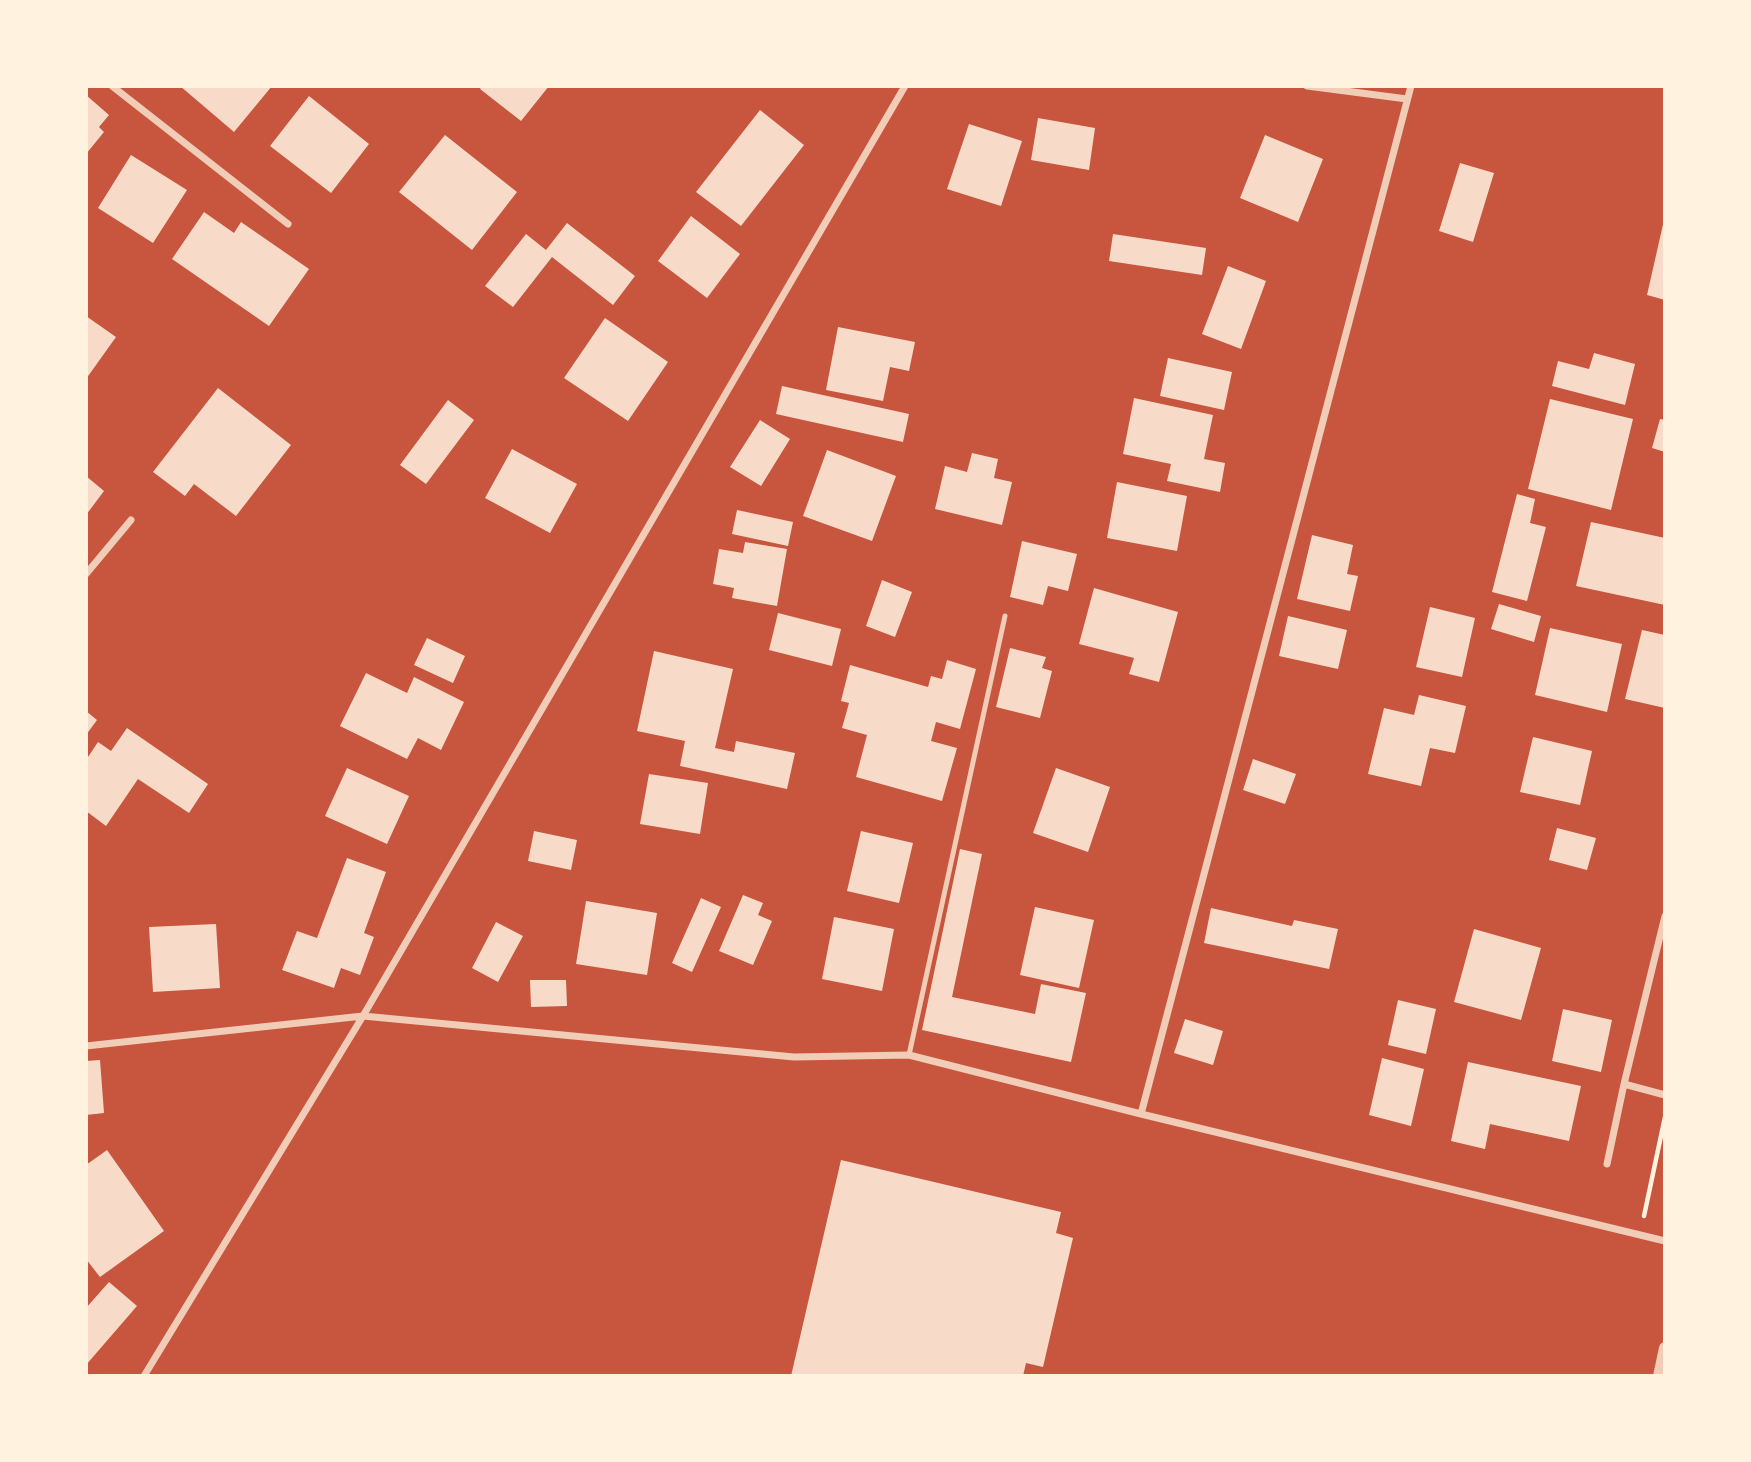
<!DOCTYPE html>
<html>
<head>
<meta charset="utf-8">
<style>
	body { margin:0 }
	#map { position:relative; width:1751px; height:1462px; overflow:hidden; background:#c8553d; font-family:"PT Sans Narrow",sans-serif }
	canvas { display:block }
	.frame { position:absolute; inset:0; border:88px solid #fff3e0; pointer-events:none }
</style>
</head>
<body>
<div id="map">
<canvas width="1751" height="1462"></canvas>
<div class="frame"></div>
</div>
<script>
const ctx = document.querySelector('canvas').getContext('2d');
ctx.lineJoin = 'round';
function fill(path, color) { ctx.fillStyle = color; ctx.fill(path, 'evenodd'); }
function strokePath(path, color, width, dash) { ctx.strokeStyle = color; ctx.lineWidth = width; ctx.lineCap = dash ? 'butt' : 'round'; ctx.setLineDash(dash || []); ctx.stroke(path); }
const building = new Path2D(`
	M180 86H272L234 132Z
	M482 86H549L521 121 480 89Z
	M86 95 109 115 99 127 104 132 86 154Z
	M309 96 369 144 331 193 270 146Z
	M760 110 804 145 741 226 696 192Z
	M1038 118 1095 128 1089 170 1031 160Z
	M969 124 1022 141 1001 206 947 189Z
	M445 135 517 192 472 250 399 192Z
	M1265 135 1323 159 1298 222 1240 198Z
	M131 155 187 190 153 243 98 208Z
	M1460 163 1494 173 1473 242 1439 231Z
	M204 212 234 233 241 222 309 269 269 326 172 259Z
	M691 216 740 254 707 298 658 261Z
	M1664 220H1665V300L1647 295Z
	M567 223 635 276 613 305 552 257 513 307 485 286 526 234 546 250Z
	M1113 234 1206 248 1202 275 1109 261Z
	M1228 266 1266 281 1241 349 1202 334Z
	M86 316 116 337 86 379Z
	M605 318 668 362 628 421 564 378Z
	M838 327 915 342 909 371 890 367 883 401 826 390Z
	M1594 353 1635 364 1625 405 1552 386 1558 361 1589 369Z
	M1168 358 1232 372 1224 410 1160 396Z
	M782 386 909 414 903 442 776 414Z
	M218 388 291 445 236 516 194 484 185 496 153 472Z
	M1134 398 1213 415 1204 459 1225 463 1220 492 1167 481 1171 464 1123 454Z
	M1550 399 1633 419 1611 510 1528 489Z
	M448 400 474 420 426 484 400 465Z
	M1660 419 1665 420V452L1652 448Z
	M760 420 790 439 761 486 730 467Z
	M512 449 577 484 550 533 485 498Z
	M827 450 896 476 872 541 803 516Z
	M972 453 998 459 994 478 1012 482 1002 525 935 509 945 466 967 472Z
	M86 476 104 491 86 515Z
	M1117 482 1187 496 1177 551 1107 538Z
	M1517 494 1535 499 1530 523 1546 527 1527 601 1492 592Z
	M737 510 793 522 788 546 732 534Z
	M1591 522 1665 538V605L1576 586Z
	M1312 535 1353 545 1347 574 1358 576 1350 611 1297 599Z
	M1022 541 1077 554 1068 591 1048 586 1043 605 1010 597Z
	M745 542 787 549 777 606 732 598 734 588 713 584 719 549 743 553Z
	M882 580 912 592 895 637 866 626Z
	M1094 588 1178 612 1159 682 1129 674 1134 658 1079 644Z
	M1499 604 1541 616 1534 642 1491 629Z
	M1430 607 1475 618 1462 677 1416 667Z
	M778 613 841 629 832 666 769 650Z
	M1288 616 1347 630 1338 669 1279 656Z
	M1550 628 1622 644 1607 712 1535 695Z
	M1642 630 1665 635V708L1625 699Z
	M427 638 465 656 453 683 414 665Z
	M1010 648 1046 657 1042 668 1052 671 1040 718 996 707Z
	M654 651 733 669 715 748 734 752 736 741 795 753 787 789 680 766 685 741 637 731Z
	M947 660 976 669 960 729 936 722 931 741 957 748 942 801 856 777 867 735 842 728 849 703 841 701 850 665 928 687 931 676 942 679Z
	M366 673 407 693 414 677 464 702 441 750 418 738 407 759 340 726Z
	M1419 695 1466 706 1455 753 1430 748 1421 786 1368 774 1384 708 1414 715Z
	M86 711 97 720 86 735Z
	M127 728 208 784 189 813 138 779 106 826 86 811V760L98 742 111 751Z
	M1533 737 1592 751 1580 805 1520 792Z
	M1253 759 1296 774 1285 804 1243 790Z
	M347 768 409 796 387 844 325 816Z
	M1056 768 1110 787 1088 852 1033 833Z
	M649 774 708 783 700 834 640 824Z
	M1557 828 1596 838 1587 870 1549 860Z
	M534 831 577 840 571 870 528 861Z
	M861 831 913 843 899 903 847 891Z
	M960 849 982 854 952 997 1035 1014 1041 984 1086 993 1071 1062 922 1030Z
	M347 858 386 872 364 933 374 937 360 975 341 968 334 988 282 970 297 931 317 938Z
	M743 895 763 903 758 915 772 921 753 965 719 951Z
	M701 898 721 907 692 972 672 963Z
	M586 901 657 913 647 975 576 964Z
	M1035 907 1094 920 1079 988 1020 975Z
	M1211 908 1292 926 1294 920 1338 929 1329 969 1204 943Z
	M834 917 894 929 882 991 822 979Z
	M496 922 523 936 498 982 472 968Z
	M216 924 220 988 153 992 149 927Z
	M1474 929 1541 948 1521 1020 1454 1002Z
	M530 980H566L567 1006 531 1007Z
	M1398 1000 1436 1009 1426 1054 1388 1045Z
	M1563 1009 1612 1020 1601 1072 1552 1061Z
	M1185 1019 1223 1031 1213 1065 1174 1053Z
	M1382 1058 1424 1069 1411 1126 1369 1115Z
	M100 1060 104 1113 86 1115V1061Z
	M1468 1062 1581 1086 1569 1141 1490 1124 1485 1149 1451 1141Z
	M107 1150 164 1231 100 1277 86 1259V1165Z
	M841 1160 1061 1212 1056 1233 1073 1238 1043 1367 1026 1363 1023 1376H791Z
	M109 1282 137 1306 86 1365V1308Z`);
const path = new Path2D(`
	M1644 1216 1665 1117`);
const service = new Path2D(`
	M909 1055 1005 616`);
const minor = new Path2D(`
	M112 86 288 224
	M1307 86 1407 99
	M86 574 131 520
	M86 1046 363 1016 794 1057 909 1055 1141 1114 1665 1241
	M1624 1084 1665 1095
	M1141 1114 1411 86
	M1607 1164 1624 1084 1665 916
	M144 1376 363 1016 905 86`);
const tertiary = new Path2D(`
	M1659 1376 1665 1348`);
fill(building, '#f7dbc8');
strokePath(path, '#fff3e0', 4.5);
strokePath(service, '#f1ccb7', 5);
strokePath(minor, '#f1ccb7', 7);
strokePath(tertiary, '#f1ccb7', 12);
</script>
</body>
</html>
